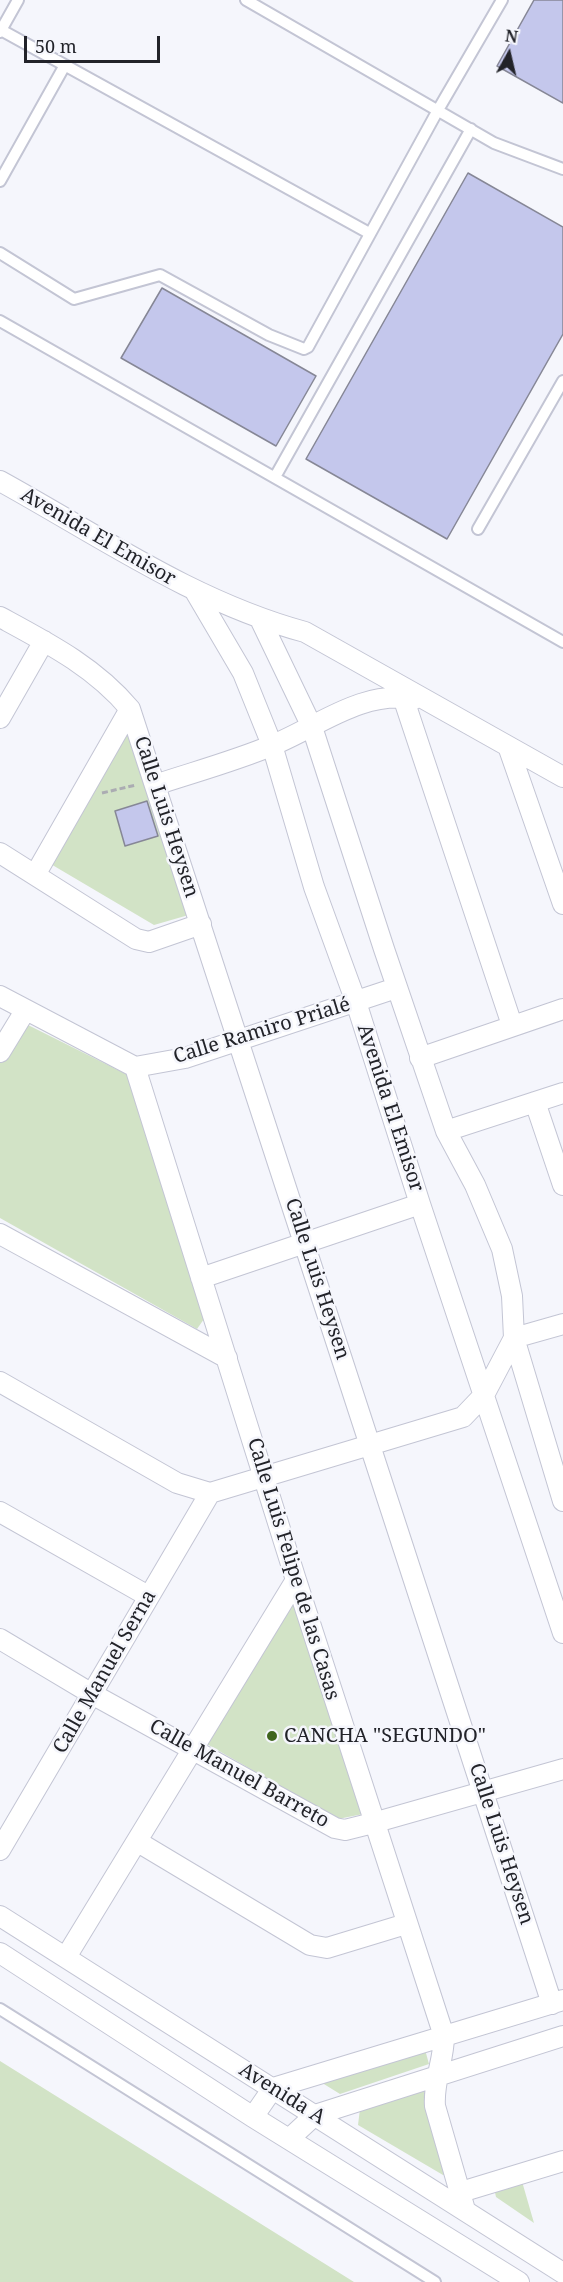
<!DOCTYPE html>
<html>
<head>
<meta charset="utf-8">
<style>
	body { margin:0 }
	#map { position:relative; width:563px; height:2282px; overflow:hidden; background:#f5f6fc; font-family:"Noto Serif",serif }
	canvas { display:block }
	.north { position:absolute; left:479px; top:24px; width:60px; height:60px; -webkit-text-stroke:4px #f5f6fc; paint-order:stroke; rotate:8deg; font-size:16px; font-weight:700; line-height:24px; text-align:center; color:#222329 }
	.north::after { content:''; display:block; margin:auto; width:21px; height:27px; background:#222329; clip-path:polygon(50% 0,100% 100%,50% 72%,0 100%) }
	.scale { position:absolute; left:24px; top:36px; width:136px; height:27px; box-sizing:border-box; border:3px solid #222329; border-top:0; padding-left:8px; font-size:18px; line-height:21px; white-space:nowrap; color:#222329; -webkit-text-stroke:4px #f5f6fc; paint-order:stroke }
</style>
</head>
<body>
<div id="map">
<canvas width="563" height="2282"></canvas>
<div class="north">N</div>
<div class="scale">50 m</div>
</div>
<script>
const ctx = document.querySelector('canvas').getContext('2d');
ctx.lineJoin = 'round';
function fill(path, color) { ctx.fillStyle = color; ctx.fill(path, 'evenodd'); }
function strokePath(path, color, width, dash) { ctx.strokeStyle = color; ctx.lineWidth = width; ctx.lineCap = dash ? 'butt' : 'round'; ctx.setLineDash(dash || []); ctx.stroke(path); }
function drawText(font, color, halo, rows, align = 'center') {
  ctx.font = font + ' "Noto Serif",serif'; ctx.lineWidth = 5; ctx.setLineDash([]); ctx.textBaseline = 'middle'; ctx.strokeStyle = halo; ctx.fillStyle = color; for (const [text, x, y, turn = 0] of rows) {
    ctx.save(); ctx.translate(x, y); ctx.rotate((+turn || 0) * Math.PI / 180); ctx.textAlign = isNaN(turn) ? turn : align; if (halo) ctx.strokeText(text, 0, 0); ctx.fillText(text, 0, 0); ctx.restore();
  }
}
const green = new Path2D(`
	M131 731 192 914 154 925 49 863 124 732Z
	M22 1022 128 1075 204 1319 197 1329 0 1218V1059Z
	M296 1594 368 1813 338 1819 205 1743Z
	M424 2046 429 2064 340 2094 319 2081Z
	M0 2061 354 2282H0Z
	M422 2086 453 2173 443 2175 358 2125 360 2109Z
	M521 2178 534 2223 496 2197 494 2188Z`);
const building = new Path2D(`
	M534 0H563V103L497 66Z
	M468 173 563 227V334L447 539 306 459Z
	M162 288 316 376 276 446 121 358Z
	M147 801 158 836 125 846 115 811Z`);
const path = new Path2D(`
	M102 793 136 785`);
const service = new Path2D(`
	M246 0 494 143 563 169
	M1 30 369 233
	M0 32 18 0
	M0 181 65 65
	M0 253 74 299 160 275 269 335 304 349 308 347 438 110 502 0
	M0 321 563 642
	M275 477 471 129
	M478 529 563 381
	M0 2009 435 2282`);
const minor = new Path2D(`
	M0 481C100 536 194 602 305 632L563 777
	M196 593 243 673 272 745 314 887 356 1002 420 1204 563 1633
	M0 617C48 643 95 667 130 709L552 2004
	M261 621 312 727 384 949 446 1131 475 1185 502 1249 512 1296 514 1338 563 1501
	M403 697 512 1025
	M0 718 44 641
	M509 749 563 904
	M155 785C194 772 235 761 273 745 319 726 362 690 414 699
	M0 853 136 939 149 942 201 924
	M35 875 130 709
	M0 996 135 1067 185 1058 396 988
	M0 1052 25 1011
	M420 1058 563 1009
	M135 1067 296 1580 444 2036C444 2060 433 2082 435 2106L465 2210
	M535 1102 563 1185
	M446 1131 563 1093
	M0 1234 227 1358
	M201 1278 420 1204
	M0 1382 177 1483 210 1493 463 1417 484 1395 514 1338 563 1324
	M0 1512 148 1596
	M0 1639 92 1694 335 1828 345 1830 373 1823 563 1769
	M138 1842 310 1945 327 1948 406 1924
	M0 1850 210 1493
	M0 1916 563 2273
	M0 1953 253 2117 519 2282
	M66 1957 296 1580
	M253 2117 273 2088 563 2000
	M289 2139 315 2115 563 2036
	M461 2192 563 2161`);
const markers = [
	[272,1736,6,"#40651e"]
];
const streetNames = [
	["Avenida El Emisor",98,537,30],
	["Calle Luis Heysen",166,817,72],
	["Calle Ramiro Prialé",262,1031,-17],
	["Avenida El Emisor",390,1108,72],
	["Calle Luis Heysen",317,1279,72],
	["Calle Luis Felipe de las Casas",293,1569,73],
	["Calle Manuel Serna",105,1672,-60],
	["Calle Manuel Barreto",239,1774,29],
	["Calle Luis Heysen",501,1844,72],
	["Avenida A",282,2094,32]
];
const poiNames = [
	["CANCHA \"SEGUNDO\"",284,1736]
];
fill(green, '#d2e3c6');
fill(building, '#c4c7ec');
strokePath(building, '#868796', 1.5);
strokePath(service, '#c3c5d4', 14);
strokePath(minor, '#c3c5d4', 22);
strokePath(path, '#abacb2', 3, [6, 3]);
strokePath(service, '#fff', 10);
strokePath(minor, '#fff', 20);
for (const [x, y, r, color] of markers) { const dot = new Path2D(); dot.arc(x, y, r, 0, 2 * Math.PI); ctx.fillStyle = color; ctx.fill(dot); strokePath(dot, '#f5f6fc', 2); }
drawText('20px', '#222329', '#f5f6fc', streetNames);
drawText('20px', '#222329', '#f5f6fc', poiNames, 'left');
</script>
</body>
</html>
